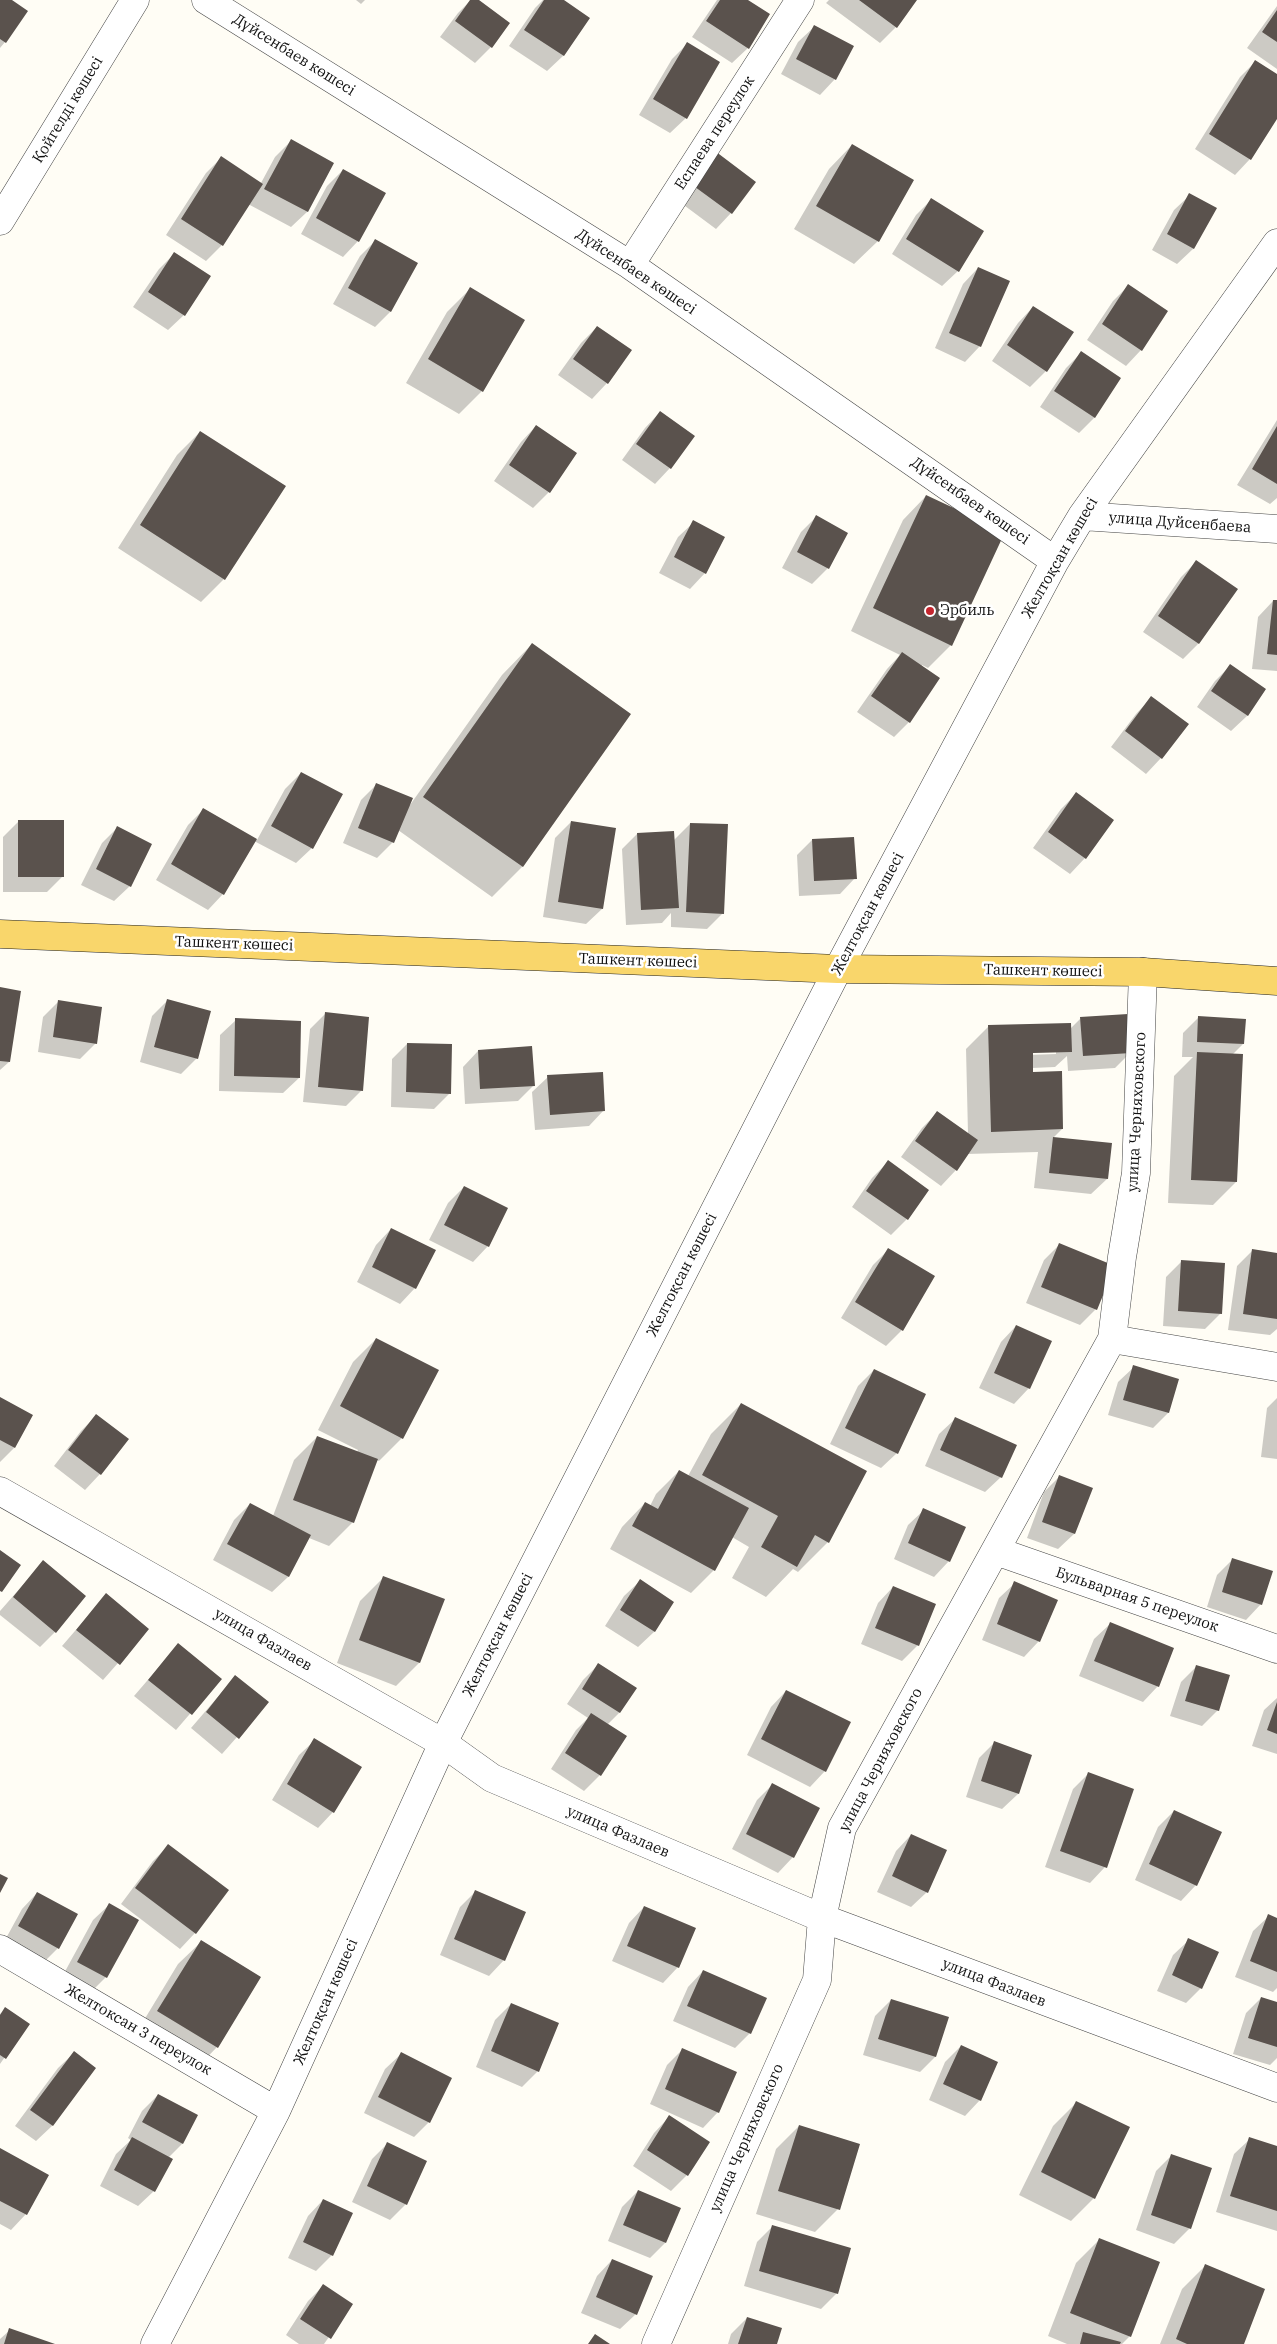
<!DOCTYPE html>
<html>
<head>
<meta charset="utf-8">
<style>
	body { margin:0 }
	canvas { display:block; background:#fffdf5 }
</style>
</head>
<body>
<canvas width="1277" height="2344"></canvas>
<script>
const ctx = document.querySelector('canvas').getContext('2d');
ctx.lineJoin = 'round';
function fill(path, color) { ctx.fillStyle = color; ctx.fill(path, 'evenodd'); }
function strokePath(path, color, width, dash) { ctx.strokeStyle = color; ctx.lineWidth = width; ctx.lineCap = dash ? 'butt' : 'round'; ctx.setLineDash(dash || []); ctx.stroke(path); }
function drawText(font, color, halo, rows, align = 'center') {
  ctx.font = font + ' "IBM Plex Serif",serif'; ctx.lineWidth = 5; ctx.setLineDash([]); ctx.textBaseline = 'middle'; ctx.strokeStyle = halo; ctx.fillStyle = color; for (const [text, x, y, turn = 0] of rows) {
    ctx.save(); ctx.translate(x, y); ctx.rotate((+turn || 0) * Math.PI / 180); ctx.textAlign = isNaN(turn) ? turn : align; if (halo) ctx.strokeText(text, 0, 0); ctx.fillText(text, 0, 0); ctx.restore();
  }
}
const shadow = new Path2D(`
	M0 0H10L5 42 0 48Z
	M356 0H365L361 4Z
	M471 0H477L508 23 491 47 475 63 440 37 458 13Z
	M543 0H561L588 18 563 56 547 71 509 46 535 8Z
	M717 0H746L748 48 732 63 692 37Z
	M829 0H915L896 27 880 43 826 3Z
	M1277 6V69L1247 48Z
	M814 27 835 79 820 95 781 74 798 42Z
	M687 44 686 118 670 133 639 115 672 59Z
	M1255 62 1277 75V117L1250 159 1235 175 1195 149 1240 77Z
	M291 141 332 164 307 212 291 227 248 204 222 245 206 261 166 235 206 173 221 158 261 183 275 157Z
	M852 145 878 241 854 264 794 229 829 169Z
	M700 168 731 213 716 229 677 200Z
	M343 170 358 241 343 257 301 234 327 186Z
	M1190 195 1215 209 1193 249 1177 264 1152 250 1174 210Z
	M932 199 958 271 942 286 892 254 916 215Z
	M375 241 390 312 375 327 333 304 360 256Z
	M174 254 184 315 168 330 133 307 159 269Z
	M978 268 980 346 965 362 935 348 963 284Z
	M1128 286 1141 350 1126 366 1087 340 1113 301Z
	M470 289 482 391 459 414 406 383 447 312Z
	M1033 307 1072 332 1046 371 1030 387 992 361 1018 323Z
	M597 327 607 383 592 399 558 375 581 343Z
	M1081 353 1119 378 1094 418 1079 433 1040 407 1066 368Z
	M660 412 670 468 655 484 622 460 645 428Z
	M1277 420V498L1270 504 1237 485Z
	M536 426 575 453 549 492 533 508 494 481 521 442Z
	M200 432 224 579 201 602 118 548 177 455Z
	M926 496 951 645 928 668 922 665 909 722 894 737 857 712 887 669 900 655 851 631 903 520Z
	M816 517 828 568 812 584 782 568 801 532Z
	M694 522 705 573 690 589 659 573 678 537Z
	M1196 562 1198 644 1183 659 1143 632 1181 577Z
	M1273 601H1277V671L1252 669 1258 617Z
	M532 644 630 714 522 867 492 897 398 830 393 842 377 858 343 843 361 800 377 784 410 805 502 675Z
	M1230 666 1265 690 1247 716 1231 731 1197 707 1215 681Z
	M1151 698 1161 758 1146 774 1111 747 1136 714Z
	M301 773 312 848 296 863 254 841 223 894 208 910 156 880 188 825 204 809 257 840 285 789Z
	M1076 794 1085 858 1070 874 1033 848 1061 809Z
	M19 821 63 876 47 892H3V837Z
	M571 822 602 909 586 924 543 917 555 838Z
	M690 824 723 913 707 929 671 927V913L662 923 626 925 622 849 637 834 674 840Z
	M117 828 130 886 114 901 81 885 102 843Z
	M812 840 855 878 840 894 799 896 797 855Z
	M0 989 9 1062 0 1070Z
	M168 1000 197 1058 181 1074 140 1062 152 1016Z
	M59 1001 96 1043 80 1059 38 1052 43 1017Z
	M325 1014 362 1090 346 1106 303 1102 310 1029Z
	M1199 1017 1243 1044 1232 1055 1236 1182 1213 1205 1168 1203 1174 1076 1193 1057H1182L1183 1033Z
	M1080 1019 1130 1053 1115 1068 1068 1071 1067 1056 1055 1067 1032 1068V1073L1062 1129 1053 1138 1110 1144 1107 1179 1091 1194 1034 1188 1038 1152 967 1154 956 1170 941 1186 901 1157 922 1128 937 1113 968 1134 966 1049 989 1026 1070 1029ZM1056 1051V1054L1027 1055V1052Z
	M236 1020 299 1078 283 1093 219 1091 220 1035Z
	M407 1044 450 1093 434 1109 391 1107 392 1059Z
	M478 1051 534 1085 518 1101 465 1104 463 1067Z
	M548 1077 604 1110 589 1126 535 1130 532 1092Z
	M888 1162 927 1190 907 1219 891 1235 852 1207 872 1178Z
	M464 1187 488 1246 473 1262 429 1240 448 1203Z
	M391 1229 415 1288 400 1304 357 1282 376 1245Z
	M1059 1245 1096 1309 1080 1325 1026 1303 1044 1260Z
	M888 1250 902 1330 886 1346 841 1318 873 1265Z
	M1252 1251 1277 1254V1329L1270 1335 1228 1330 1237 1266Z
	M1181 1262 1221 1313 1205 1329 1163 1326 1166 1277Z
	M1016 1326 1029 1388 1014 1404 979 1388 1001 1342Z
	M376 1339 402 1438 379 1461 376 1460 353 1522 329 1546 309 1538 288 1577 272 1592 213 1560 234 1520 250 1504 273 1516 294 1460 317 1437 357 1452 358 1450 318 1430 353 1362Z
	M1134 1367 1178 1380 1168 1413 1153 1428 1108 1415 1118 1382Z
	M874 1370 897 1453 881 1468 830 1444 858 1386Z
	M0 1398 14 1448 0 1462Z
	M1277 1398V1459L1261 1457 1267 1408Z
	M741 1404 828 1542 798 1572 793 1569 766 1597 732 1578 749 1547 732 1537 714 1570 691 1593 610 1549 622 1527 645 1503 650 1506 656 1494 679 1471 688 1476 711 1434Z
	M97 1415 100 1474 85 1490 54 1466 81 1431Z
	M955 1419 1001 1477 985 1492 925 1466 939 1434Z
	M1060 1476 1074 1534 1058 1549 1027 1538 1044 1492Z
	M924 1510 949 1561 934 1577 894 1559 908 1525Z
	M1233 1559 1261 1604 1246 1620 1207 1607 1217 1575Z
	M43 1562 55 1632 40 1647 0 1615V1611Z
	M384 1577 443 1600 419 1663 396 1686 337 1663 360 1601Z
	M640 1581 673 1602 654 1632 638 1647 605 1626 624 1596Z
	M1015 1583 1039 1641 1024 1657 982 1640 999 1598Z
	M893 1587 918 1645 902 1661 861 1644 878 1603Z
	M106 1595 148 1629 103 1680 62 1646Z
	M1110 1624 1158 1686 1143 1702 1079 1676 1094 1639Z
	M178 1645 220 1679 176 1730 134 1696Z
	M599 1664 635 1688 619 1713 607 1725 625 1736 600 1775 584 1791 551 1769 576 1730 588 1718 567 1704 583 1680Z
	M1197 1666 1218 1710 1202 1726 1170 1716 1181 1682Z
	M235 1677 267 1703 222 1754 191 1728Z
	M786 1691 825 1771 810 1787 747 1755 771 1707Z
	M1277 1698V1754L1252 1746 1264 1710Z
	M315 1740 360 1767 333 1812 318 1828 272 1800 299 1755Z
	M994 1743 1018 1794 1002 1809 966 1797 979 1758Z
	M1088 1774 1105 1867 1090 1883 1045 1867 1073 1789Z
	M772 1785 793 1857 778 1873 732 1849 757 1800Z
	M1174 1811 1196 1885 1181 1901 1135 1880 1158 1827Z
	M911 1835 927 1892 911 1907 877 1892 896 1851Z
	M168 1846 195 1933 180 1949 121 1904 153 1861Z
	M475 1892 504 1960 489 1976 440 1955 460 1907Z
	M37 1893 58 1948 43 1963 4 1942 22 1909Z
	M109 1905 137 1920 106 1977 90 1993 62 1977 93 1920Z
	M644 1907 678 1967 663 1983 612 1961 629 1923Z
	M1269 1916 1277 1919V1988L1273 1992 1235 1977 1253 1931Z
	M1189 1940 1201 1988 1186 2003 1157 1991 1173 1955Z
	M202 1941 260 1977 217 2047 194 2071 135 2035 178 1964Z
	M703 1971 750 2033 735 2048 673 2021 688 1987Z
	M1261 1998 1277 2003V2058L1270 2065 1233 2054 1246 2013Z
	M891 2000 947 2018 935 2057 920 2072 863 2055 875 2016Z
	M511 2004 538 2071 522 2087 476 2067 495 2020Z
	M6 2009 28 2024 0 2064V2014Z
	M961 2046 980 2100 965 2116 929 2100 945 2062Z
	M683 2049 718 2112 703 2128 650 2104 667 2065Z
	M74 2053 95 2068 52 2126 36 2141 15 2126 58 2068Z
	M401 2054 429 2122 414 2137 364 2113 385 2069Z
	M158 2095 196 2116 182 2144 168 2158 154 2191 138 2206 100 2186 116 2154 131 2140 128 2138 142 2111Z
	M1076 2103 1094 2198 1071 2221 1019 2195 1053 2126Z
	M669 2117 687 2175 671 2191 633 2166 654 2133Z
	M799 2126 838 2209 815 2232 756 2214 776 2149Z
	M1250 2139 1277 2148V2231L1216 2212 1234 2154Z
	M387 2144 406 2204 390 2220 352 2202 372 2159Z
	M0 2150 26 2214 11 2230 0 2224Z
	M1172 2155 1190 2228 1174 2244 1136 2230 1156 2171Z
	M638 2191 665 2243 650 2258 608 2241 622 2207Z
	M323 2200 351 2214 332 2255 316 2271 288 2258 308 2216Z
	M773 2226 837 2293 821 2309 744 2286 757 2242Z
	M1099 2240 1130 2336 1122 2344H1067L1048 2336 1076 2263Z
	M612 2260 636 2314 620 2329 581 2313 597 2276Z
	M1205 2266 1242 2344H1160L1182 2289Z
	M323 2286 352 2304 324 2344H299L286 2335 308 2301Z
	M747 2318 776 2344H728L731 2334Z
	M10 2330 52 2344H0V2339Z`);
const building = new Path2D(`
	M0 0H12L28 11 6 43 0 39Z
	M470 0H479L510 23 492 48 455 21Z
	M544 0H564L590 18 564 56 524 30Z
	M720 0H748L770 14 749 49 706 21Z
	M859 0H917L897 28Z
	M1277 10V42L1262 32Z
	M814 25 854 46 836 80 796 59Z
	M687 42 720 62 687 119 653 99Z
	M1255 60 1277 74V119L1251 160 1209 134Z
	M291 139 334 163 308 212 264 189Z
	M852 144 914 180 879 242 816 206Z
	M715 151 756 182 732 214 691 184Z
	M221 156 263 184 223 246 181 219Z
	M343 169 386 193 359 242 316 218Z
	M1189 193 1217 208 1194 249 1167 234Z
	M931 198 984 231 959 272 906 239Z
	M375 239 418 263 391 312 348 288Z
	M174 252 211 276 185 316 148 292Z
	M978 267 1010 281 981 347 949 333Z
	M1128 284 1168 311 1142 351 1102 324Z
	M470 287 525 320 483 392 428 359Z
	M1033 306 1074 332 1047 372 1007 345Z
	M597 326 632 350 608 384 573 359Z
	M1081 351 1121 378 1095 418 1054 391Z
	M660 411 695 436 671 469 636 444Z
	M536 425 577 453 550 493 509 465Z
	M1277 426V484L1252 469Z
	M200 431 286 486 225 580 140 525Z
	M926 495 1005 532 952 646 873 608Z
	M816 515 848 533 829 569 797 552Z
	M693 520 725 537 706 574 674 557Z
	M1196 560 1238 589 1199 644 1158 616Z
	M1273 600H1277V655L1267 654Z
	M532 643 631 714 523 867 423 797Z
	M902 652 940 678 910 723 871 696Z
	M1230 664 1266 689 1248 716 1211 691Z
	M1151 696 1189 724 1162 759 1125 731Z
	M301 772 343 794 313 849 271 826Z
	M376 783 413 798 394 843 358 828Z
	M1076 792 1114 820 1086 859 1048 832Z
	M203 808 257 839 224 895 171 864Z
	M18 820H64V877H18Z
	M571 821 616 828 603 909 558 902Z
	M690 823 728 824 724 914 686 912Z
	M117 826 152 844 131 887 96 869Z
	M674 831 679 908 641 910 637 833Z
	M854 837 857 879 814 881 812 839Z
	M0 987 21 991 10 1062 0 1061Z
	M167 999 211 1011 198 1059 154 1047Z
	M58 1000 102 1007 97 1044 53 1037Z
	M325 1012 369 1017 363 1091 318 1087Z
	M1128 1014 1131 1053 1083 1056 1080 1017Z
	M1198 1016 1246 1019 1244 1044 1197 1042Z
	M235 1018 301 1021 300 1078 234 1076Z
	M1071 1023 1072 1052 1033 1053V1072L1062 1071 1063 1129 991 1132 988 1025Z
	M407 1043 452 1044 451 1094 406 1092Z
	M532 1046 535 1086 480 1089 478 1050Z
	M1197 1052 1243 1054 1237 1182 1191 1180Z
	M603 1072 605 1111 550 1115 547 1075Z
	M937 1111 978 1140 957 1171 915 1141Z
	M1053 1137 1112 1143 1108 1179 1049 1173Z
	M888 1160 929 1190 908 1220 866 1191Z
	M464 1186 508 1208 489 1247 444 1225Z
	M391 1228 436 1250 416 1289 372 1267Z
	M1059 1243 1115 1266 1097 1310 1041 1287Z
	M888 1248 935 1276 903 1331 855 1302Z
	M1252 1249 1277 1253V1319L1243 1314Z
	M1181 1260 1225 1263 1222 1314 1178 1311Z
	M1016 1325 1052 1341 1030 1389 994 1373Z
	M376 1338 439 1370 403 1439 340 1406Z
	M1133 1365 1179 1379 1169 1413 1123 1400Z
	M874 1369 926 1394 898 1454 845 1428Z
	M0 1397 33 1415 15 1448 0 1440Z
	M741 1403 867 1471 829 1543 815 1535 797 1567 761 1547 778 1516 702 1475Z
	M96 1414 129 1439 101 1475 68 1450Z
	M955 1417 1017 1445 1002 1478 940 1450Z
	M317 1436 378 1459 354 1523 293 1500Z
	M679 1470 749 1508 715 1571 632 1526 645 1502 658 1509Z
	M1059 1475 1093 1488 1075 1534 1042 1522Z
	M250 1503 311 1535 289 1577 227 1544Z
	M923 1508 966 1527 950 1562 908 1543Z
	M0 1550 21 1565 2 1592 0 1591Z
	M1232 1558 1273 1571 1262 1605 1222 1592Z
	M43 1560 86 1596 56 1633 13 1597Z
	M383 1576 445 1599 420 1663 359 1640Z
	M640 1579 674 1602 655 1632 620 1610Z
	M1014 1581 1058 1600 1040 1642 997 1624Z
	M893 1586 936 1604 919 1646 875 1628Z
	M106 1593 149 1629 120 1665 76 1630Z
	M1110 1622 1174 1648 1159 1687 1094 1661Z
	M178 1643 222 1679 192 1715 148 1680Z
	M598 1663 637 1688 620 1713 582 1689Z
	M1196 1665 1230 1675 1219 1711 1185 1701Z
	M235 1675 269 1702 239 1739 206 1712Z
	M786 1690 851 1722 826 1772 761 1739Z
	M1277 1702V1734L1267 1730Z
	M591 1713 627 1736 601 1776 565 1753Z
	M314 1738 362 1767 334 1813 287 1784Z
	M994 1741 1032 1755 1019 1794 981 1781Z
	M1088 1772 1134 1789 1107 1868 1060 1851Z
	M772 1783 820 1808 794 1858 746 1834Z
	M1174 1810 1222 1832 1197 1886 1149 1864Z
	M911 1834 947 1850 928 1893 892 1876Z
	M168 1844 229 1890 196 1934 135 1888Z
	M0 1874 8 1878 0 1893Z
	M475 1890 526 1912 505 1961 454 1939Z
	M37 1892 78 1914 59 1949 18 1926Z
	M109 1903 139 1920 107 1978 77 1962Z
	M644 1906 696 1928 679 1968 627 1946Z
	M1268 1914 1277 1918V1972L1250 1961Z
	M1188 1938 1219 1952 1202 1989 1172 1975Z
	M201 1940 261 1977 218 2048 157 2011Z
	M703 1970 767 1998 751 2034 687 2006Z
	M1261 1997 1277 2002V2047L1248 2038Z
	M891 1999 949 2017 936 2057 878 2039Z
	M511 2003 559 2023 539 2072 491 2051Z
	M5 2007 30 2024 6 2059 0 2055V2015Z
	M961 2045 998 2062 981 2101 943 2084Z
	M682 2048 737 2072 719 2113 665 2089Z
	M74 2051 96 2068 53 2126 30 2110Z
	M401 2052 452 2078 430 2123 378 2097Z
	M158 2094 198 2115 183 2144 142 2122Z
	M1076 2101 1130 2127 1095 2199 1041 2172Z
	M669 2115 710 2142 688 2176 647 2150Z
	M799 2125 860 2144 840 2210 778 2191Z
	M132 2137 173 2159 155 2192 114 2170Z
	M1249 2137 1277 2146V2211L1230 2196Z
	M387 2142 427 2161 407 2205 367 2186Z
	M0 2148 49 2175 27 2215 0 2201Z
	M1171 2154 1212 2168 1191 2229 1151 2215Z
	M638 2190 681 2208 666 2243 623 2225Z
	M323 2199 353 2213 333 2256 303 2242Z
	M772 2225 851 2248 838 2294 759 2271Z
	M1099 2238 1160 2262 1131 2337 1070 2313Z
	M612 2259 653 2276 637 2315 596 2297Z
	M1205 2264 1265 2289 1244 2344H1187L1176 2339Z
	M323 2284 353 2304 331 2339 300 2319Z
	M747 2317 782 2328 777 2344H738Z
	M9 2328 55 2344H4Z
	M1083 2332 1121 2342 1120 2344H1080Z
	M595 2334 610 2344H588Z`);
const minor = new Path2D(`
	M206 0 630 265 1055 561
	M0 221 135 0
	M630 265 800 0
	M1082 516 1277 529
	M1112 1339 1277 1367
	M0 1491 443 1743 492 1778 822 1918 1277 2088
	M996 1551 1277 1649
	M0 1949 276 2111
	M155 2344 276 2111 443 1743 838 969 1055 561 1082 516 1277 243
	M656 2344 817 1980 822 1918 842 1828 1112 1339 1122 1257 1136 1173 1143 972`);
const major = new Path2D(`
	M0 934 838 969 1143 972 1277 981`);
const markers = [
	[930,611,5,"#c4262e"]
];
const streetNames = [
	["Дүйсенбаев көшесі",294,55,32],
	["Қойгелді көшесі",68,110,-59],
	["Еспаева переулок",715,133,-57],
	["Дүйсенбаев көшесі",636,272,34],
	["Дүйсенбаев көшесі",970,501,35],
	["улица Дуйсенбаева",1180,523,4],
	["Желтоқсан көшесі",1060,558,-60],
	["Желтоқсан көшесі",868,914,-62],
	["Ташкент көшесі",234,944,2],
	["Ташкент көшесі",638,961,2],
	["Ташкент көшесі",1043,971,1],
	["улица Черняховского",1137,1112,-87],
	["Желтоқсан көшесі",682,1275,-63],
	["Бульварная 5 переулок",1137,1600,19],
	["Желтоқсан көшесі",498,1635,-63],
	["улица Фазлаев",263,1640,30],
	["улица Черняховского",881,1760,-62],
	["улица Фазлаев",618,1832,23],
	["улица Фазлаев",994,1983,21],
	["Желтоқсан көшесі",326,2002,-66],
	["Желтоксан 3 переулок",138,2030,30],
	["улица Черняховского",747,2138,-66]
];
const poiNames = [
	["Эрбиль",940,611]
];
fill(shadow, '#0003');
fill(building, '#5a524d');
strokePath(minor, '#444', 29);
strokePath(major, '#222', 29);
strokePath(minor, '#fff', 28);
strokePath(major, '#f9d66b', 28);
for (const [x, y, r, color] of markers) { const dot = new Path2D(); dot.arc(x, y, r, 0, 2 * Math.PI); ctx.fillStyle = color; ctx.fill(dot); strokePath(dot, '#fff', 2); }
drawText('15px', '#111', '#fff', streetNames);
drawText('15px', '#111', '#fff', poiNames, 'left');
</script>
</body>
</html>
